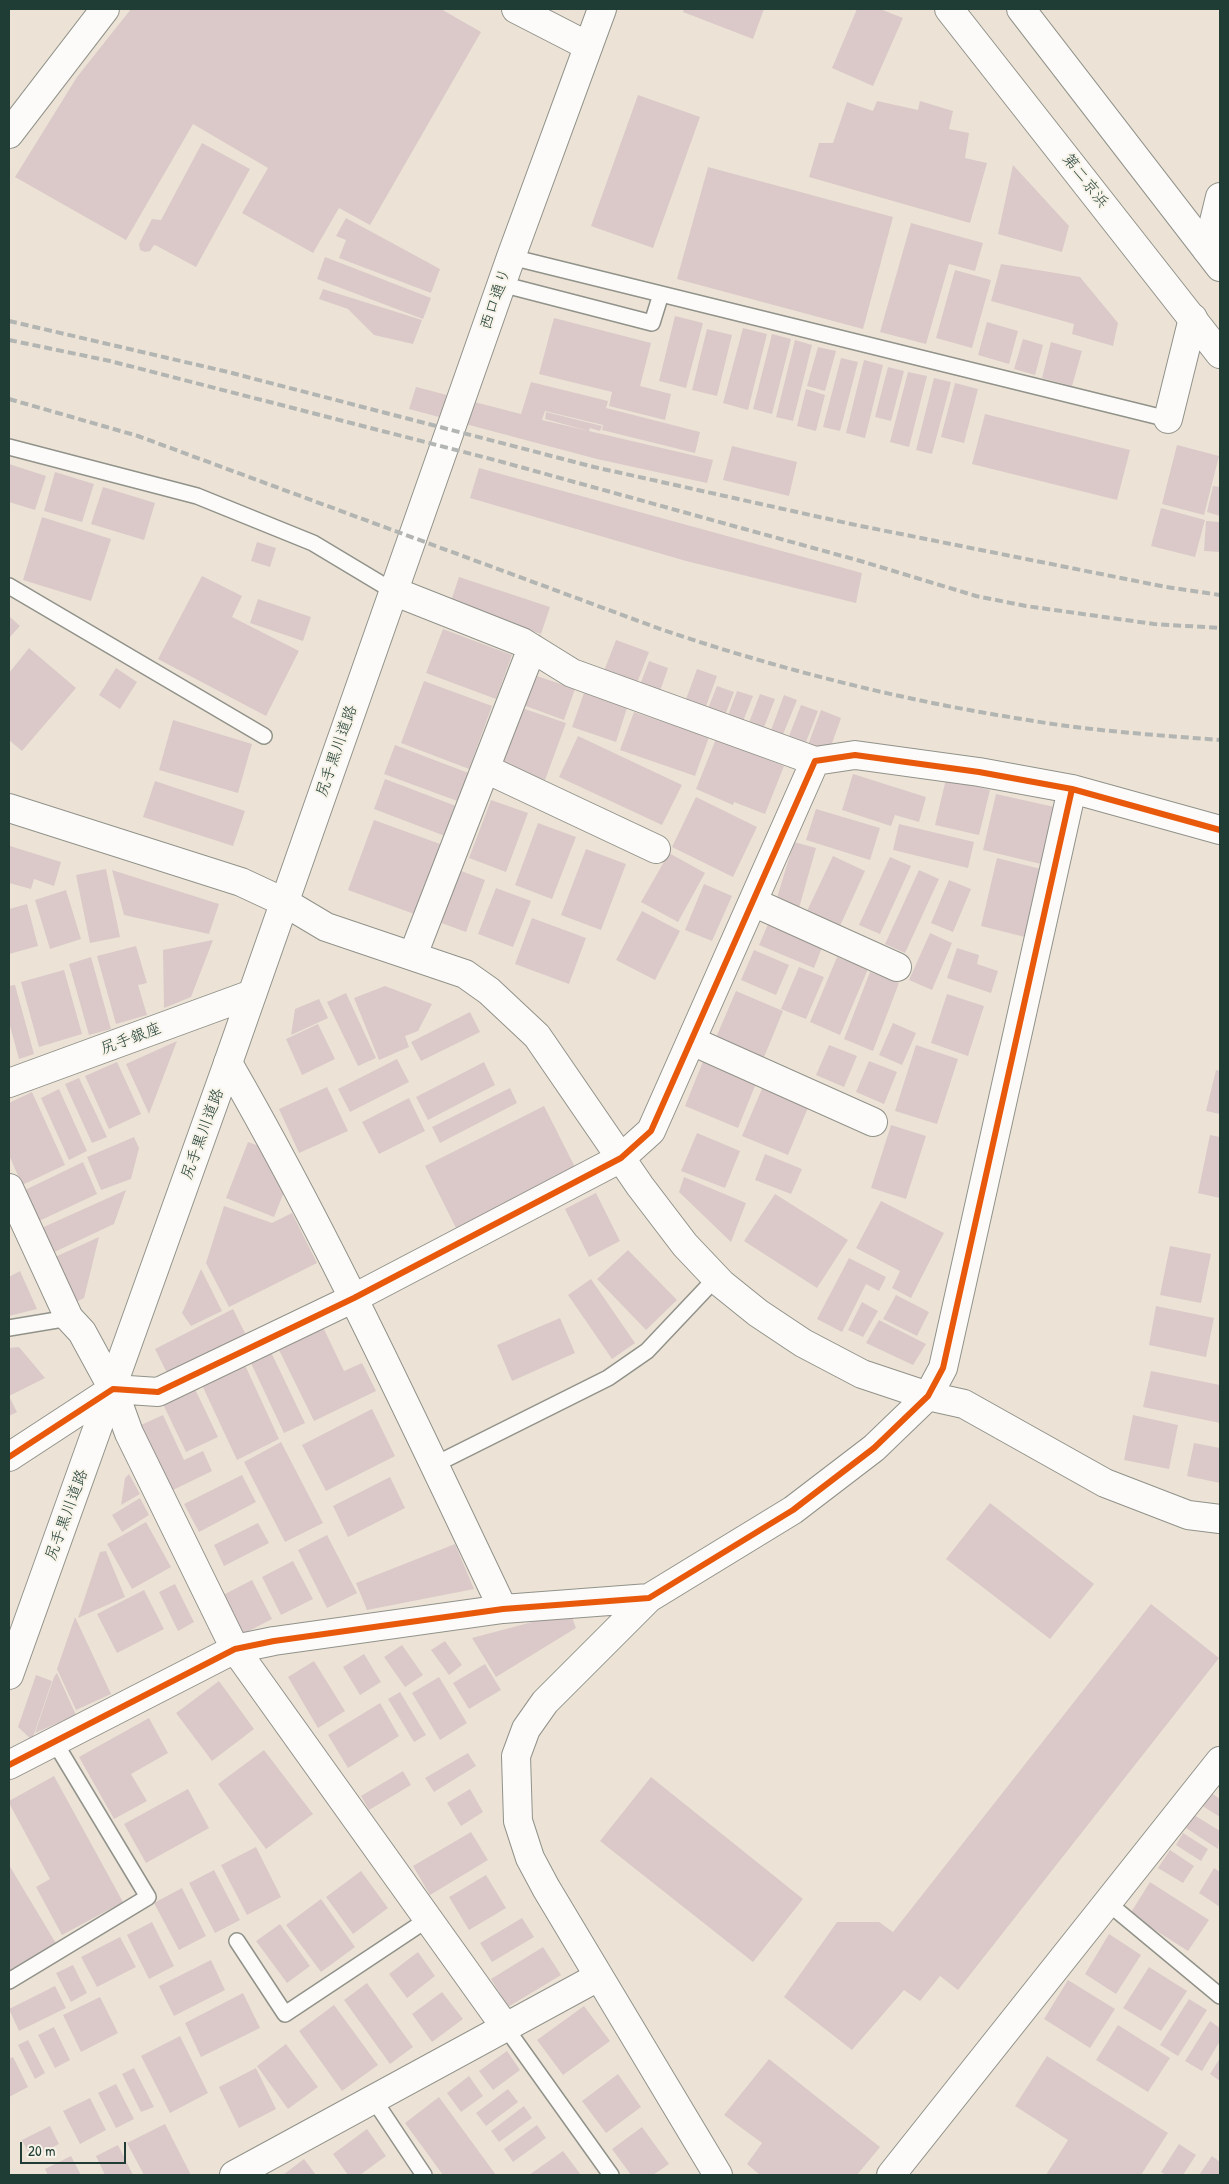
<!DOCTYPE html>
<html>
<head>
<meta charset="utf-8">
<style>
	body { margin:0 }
	#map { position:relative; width:1229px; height:2184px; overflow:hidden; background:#ece3d6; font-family:"Patrick Hand",sans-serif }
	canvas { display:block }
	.frame { position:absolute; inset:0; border:10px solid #1f3d34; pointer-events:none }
	.scale { position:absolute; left:20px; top:2142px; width:106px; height:22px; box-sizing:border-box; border:2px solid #1f3d34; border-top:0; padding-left:6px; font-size:15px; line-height:18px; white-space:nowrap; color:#1f3d34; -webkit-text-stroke:4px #f7f3e8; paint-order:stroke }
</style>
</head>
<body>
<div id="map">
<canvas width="1229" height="2184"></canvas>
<div class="frame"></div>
<div class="scale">20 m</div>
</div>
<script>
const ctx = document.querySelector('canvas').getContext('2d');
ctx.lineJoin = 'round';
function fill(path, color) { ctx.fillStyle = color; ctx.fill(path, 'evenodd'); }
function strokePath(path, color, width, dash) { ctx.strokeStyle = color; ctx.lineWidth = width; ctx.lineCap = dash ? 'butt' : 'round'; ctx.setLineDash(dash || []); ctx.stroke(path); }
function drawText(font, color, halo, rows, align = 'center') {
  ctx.font = font + ' "Patrick Hand","Klee One",sans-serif'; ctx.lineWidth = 4; ctx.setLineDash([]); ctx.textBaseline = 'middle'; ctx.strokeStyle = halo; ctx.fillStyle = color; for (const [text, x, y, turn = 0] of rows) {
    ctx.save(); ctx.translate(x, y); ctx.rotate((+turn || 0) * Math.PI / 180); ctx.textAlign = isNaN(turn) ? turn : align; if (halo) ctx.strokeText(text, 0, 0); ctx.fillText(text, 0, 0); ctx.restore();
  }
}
const building = new Path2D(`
	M131 9H441L481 32 370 225 339 208 313 253 242 213 268 168 193 124 126 240 15 177 77 77Z
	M684 9H764L753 39 683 12Z
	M857 9H880L903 18 873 86 832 68Z
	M638 95 700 117 653 248 591 226Z
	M877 101 918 110 920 101 953 111 949 129 969 133 965 158 987 163 970 223 809 177 819 143H833L847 102 873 111Z
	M202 143 250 169 196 267 157 246 154 245 150 251 145 252 140 250 139 244 152 219 161 220Z
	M1013 165 1069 226 1062 252 998 234Z
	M708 167 893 217 863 329 677 279Z
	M346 218 440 269 431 293 339 258 346 240 336 236Z
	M911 223 983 243 975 271 949 264 926 344 880 332Z
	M325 257 431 298 423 319 317 279Z
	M1001 264 1080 277 1118 323 1113 346 1072 334 1074 324 991 301Z
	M955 270 991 280 972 348 936 338Z
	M323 289 422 320 413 344 374 335 348 309 319 299Z
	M675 316 703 323 686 388 659 381Z
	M554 318 651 343 640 386 671 394 665 420 609 406 612 392 539 374Z
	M987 322 1018 331 1009 364 978 355Z
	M743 328 767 334 748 410 723 403Z
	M707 329 732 335 717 396 692 390Z
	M772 334 791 339 772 414 753 409Z
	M1023 339 1043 345 1035 375 1014 369Z
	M795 340 812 345 793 421 776 417Z
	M1051 342 1082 351 1072 386 1042 378Z
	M818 347 836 351 825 391 807 386Z
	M841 358 858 362 840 431 823 427Z
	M864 360 883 365 865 438 846 433Z
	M888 367 904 371 891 421 875 417Z
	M908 372 927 376 909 447 890 442Z
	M934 378 951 382 932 454 916 450Z
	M531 382 608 401 606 408 700 432 695 453 602 430 603 425 545 411 542 420 713 460 707 483 597 459 409 409 416 387 521 414Z
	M955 383 978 389 964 443 941 437Z
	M806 389 825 395 816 431 797 426Z
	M546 412 602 426 600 431 590 428 589 431 545 419Z
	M985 414 1130 450 1117 500 972 464Z
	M1177 445 1219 456 1204 515 1162 504Z
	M732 446 797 462 789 496 723 480Z
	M9 464 46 476 35 510 9 502Z
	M479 468 862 573 856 603 686 561 470 498Z
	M55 472 94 484 82 522 44 511Z
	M1213 486 1220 487V516L1207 512Z
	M103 487 155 503 144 540 91 524Z
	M1161 508 1205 520 1195 557 1151 546Z
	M42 517 111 539 91 601 23 580Z
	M1206 521 1220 522V552L1204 551Z
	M257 542 276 548 270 567 251 561Z
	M202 576 242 596 232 617 299 651 266 716 158 659Z
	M459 577 550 607 541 634 450 604Z
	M258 599 311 617 303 641 250 623Z
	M9 616 20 626 9 638Z
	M443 629 512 655 496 699 426 673Z
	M616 640 649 652 635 688 602 676Z
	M29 648 76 688 22 751 9 740V673Z
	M649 661 668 668 658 697 638 690Z
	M116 668 137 682 120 709 99 695Z
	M697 669 717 676 705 709 685 702Z
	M534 675 575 689 564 720 523 705Z
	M424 681 492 706 469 769 401 743Z
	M717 686 734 692 724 718 707 711Z
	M737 691 753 696 742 724 727 718Z
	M584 693 627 708 616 742 572 727Z
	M760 694 775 699 763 730 748 725Z
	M784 695 797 700 782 737 770 733Z
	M801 705 818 711 806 742 789 736Z
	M522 708 566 723 545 780 501 765Z
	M821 710 841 718 829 752 808 745Z
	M634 712 709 737 695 776 620 750Z
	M173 720 252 744 238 793 159 770Z
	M578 736 682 785 662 825 559 777Z
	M716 739 784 766 765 814 734 802 733 805 696 789Z
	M395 745 471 774 460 802 384 774Z
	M853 774 926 797 919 822 895 815 891 826 842 810Z
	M385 779 456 806 445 836 374 809Z
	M946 779 990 790 979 835 935 825Z
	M155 781 245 811 233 846 143 817Z
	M996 794 1059 808 1045 865 983 850Z
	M696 797 757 827 733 877 672 847Z
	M491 800 528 813 506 872 469 858Z
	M816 809 880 828 870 860 806 840Z
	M374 820 443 845 417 915 348 890Z
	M538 823 576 837 552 899 515 885Z
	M899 824 974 842 968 868 893 850Z
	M794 842 816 848 799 908 776 901Z
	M10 846 61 862 54 886 34 879 31 889 9 883Z
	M586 849 626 864 601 930 561 915Z
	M669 853 705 873 678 922 641 902Z
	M833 856 865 871 840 926 807 911Z
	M890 857 911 866 880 934 859 925Z
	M997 858 1041 869 1025 937 981 926Z
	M106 869 120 937 90 943 76 875Z
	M456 869 485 880 466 932 436 921Z
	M112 870 219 904 209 934 124 915Z
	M919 870 939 879 905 953 885 944Z
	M949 880 971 889 953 932 931 923Z
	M704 884 732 896 712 941 685 930Z
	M496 888 531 901 513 947 478 934Z
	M66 890 81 939 50 949 35 900Z
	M27 904 38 946 9 954V909Z
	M642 911 680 931 655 980 616 960Z
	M532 918 586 938 569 984 515 964Z
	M769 922 823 945 814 968 759 945Z
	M930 933 952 943 932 990 909 980Z
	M213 940 191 997 164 1008 163 950Z
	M136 946 147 983 138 985 147 1015 116 1024 97 956Z
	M957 948 979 955 977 964 998 971 991 993 947 978Z
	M754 950 789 965 776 995 741 980Z
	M91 957 111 1029 89 1035 69 964Z
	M837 957 868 969 840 1035 810 1022Z
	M799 967 824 977 806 1019 781 1009Z
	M64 970 82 1034 39 1047 21 982Z
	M870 972 899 983 873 1051 844 1039Z
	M15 985 34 1054 19 1059 9 1022V986Z
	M385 986 432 1004 418 1031 405 1036 409 1047 379 1060 354 998Z
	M736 991 783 1011 762 1062 714 1042Z
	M346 993 376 1058 358 1066 327 1002Z
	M947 994 984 1006 968 1056 931 1043Z
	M319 999 328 1018 291 1035 295 1009Z
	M470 1012 480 1032 421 1061 411 1042Z
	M893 1023 916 1033 902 1065 879 1055Z
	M318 1024 335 1059 302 1075 286 1039Z
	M177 1041 149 1114 126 1064Z
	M829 1045 857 1056 844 1087 816 1075Z
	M916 1045 958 1059 937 1124 895 1111Z
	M706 1054 759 1076 738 1128 685 1106Z
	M397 1059 409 1082 350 1112 338 1089Z
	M869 1061 897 1072 884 1104 856 1092Z
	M117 1062 141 1114 109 1129 85 1076Z
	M484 1062 495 1085 428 1120 416 1097Z
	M1216 1070 1220 1071V1114L1206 1111Z
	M79 1078 107 1137 92 1143 65 1084Z
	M764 1084 810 1103 788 1155 742 1136Z
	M327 1087 348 1131 299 1153 279 1109Z
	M510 1088 517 1103 440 1143 432 1127Z
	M59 1089 87 1151 69 1160 41 1098Z
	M32 1092 65 1165 22 1185 9 1155V1103Z
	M409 1098 425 1131 379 1154 362 1122Z
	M544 1106 575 1167 456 1228 425 1166Z
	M891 1125 926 1136 906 1199 871 1188Z
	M697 1133 740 1151 725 1188 681 1171Z
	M1210 1135 1220 1137V1198L1198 1193Z
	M134 1137 139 1148 131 1179 101 1190 87 1157Z
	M248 1142 259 1146 284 1192 274 1217 226 1198Z
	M765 1154 802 1169 791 1194 755 1180Z
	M83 1162 97 1194 39 1221 25 1190Z
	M684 1177 746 1203 731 1242 679 1192Z
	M126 1190 114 1224 48 1255 37 1230Z
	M596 1193 620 1241 589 1257 565 1209Z
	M775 1194 848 1240 817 1288 744 1241Z
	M881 1201 944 1233 911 1298 892 1288 900 1271 856 1248Z
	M224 1206 272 1223 292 1213 317 1263 229 1307 206 1263Z
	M99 1237 84 1298 74 1303 55 1257Z
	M1170 1246 1211 1254 1201 1303 1160 1295Z
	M628 1250 677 1300 646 1330 597 1279Z
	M849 1258 886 1277 879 1291 866 1284 842 1332 817 1319Z
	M201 1269 222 1311 191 1326 182 1313Z
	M20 1271 37 1309 9 1316V1277Z
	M591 1279 635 1343 612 1359 568 1295Z
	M896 1295 929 1312 917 1336 883 1319Z
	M862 1302 878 1311 863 1337 848 1330Z
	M1156 1306 1214 1318 1206 1357 1149 1345Z
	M233 1309 246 1335 168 1375 155 1349Z
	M560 1318 575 1353 512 1381 497 1345Z
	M879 1320 926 1344 913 1365 866 1343Z
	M323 1327 344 1371 362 1363 376 1391 314 1421 278 1348Z
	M19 1347 45 1378 9 1396 17 1412 9 1416V1348Z
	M270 1350 305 1423 284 1433 249 1359Z
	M244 1363 279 1439 237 1460 201 1383Z
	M1151 1371 1220 1385V1423L1143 1407Z
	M194 1387 218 1437 186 1452 162 1402Z
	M372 1409 395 1456 326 1491 302 1445Z
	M163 1415 184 1460 203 1451 212 1471 171 1491 141 1425Z
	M1133 1415 1178 1425 1169 1469 1124 1460Z
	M281 1442 323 1523 285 1542 244 1462Z
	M1194 1443 1220 1448V1483L1187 1476Z
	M129 1474 140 1494 121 1505 125 1478Z
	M242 1475 256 1502 199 1532 184 1504Z
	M390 1477 405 1508 348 1537 333 1506Z
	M140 1498 149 1515 122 1532 112 1515Z
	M990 1503 1094 1584 1050 1639 946 1559Z
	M146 1522 171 1567 132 1589 107 1544Z
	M258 1523 269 1543 224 1566 214 1545Z
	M327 1535 357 1593 327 1608 298 1550Z
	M455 1544 474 1589 367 1610 356 1583Z
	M106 1551 125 1597 78 1618 100 1552Z
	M293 1561 313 1599 281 1615 262 1577Z
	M252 1580 272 1619 243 1634 223 1595Z
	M175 1584 194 1622 178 1631 159 1592Z
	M144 1590 164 1629 117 1653 97 1614Z
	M1151 1604 1219 1658 958 1990 940 1976 920 2001 904 1990 852 2050 784 1997 837 1922H879L893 1932Z
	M570 1612 576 1628 496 1677 472 1638Z
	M75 1617 111 1694 76 1710 57 1669Z
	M445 1641 462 1665 449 1675 431 1650Z
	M402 1645 423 1675 405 1687 384 1657Z
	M364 1654 381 1682 360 1695 343 1667Z
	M314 1661 345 1711 318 1728 288 1677Z
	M485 1664 501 1690 469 1709 453 1683Z
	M57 1673 76 1715 35 1733 54 1677Z
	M36 1675 52 1681 32 1740 18 1727Z
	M439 1677 467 1723 440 1740 412 1693Z
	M219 1681 254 1729 212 1761 176 1713Z
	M400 1692 426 1735 414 1742 388 1699Z
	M380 1703 399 1736 348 1768 328 1735Z
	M149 1718 168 1753 131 1774 147 1801 114 1819 79 1757Z
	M264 1750 313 1814 266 1849 218 1784Z
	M468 1753 476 1766 434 1792 425 1778Z
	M403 1771 411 1785 369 1810 361 1796Z
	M54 1776 123 1902 62 1935 36 1887 50 1879 9 1803V1801Z
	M651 1777 803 1899 753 1962 600 1841Z
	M188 1789 209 1828 146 1863 124 1824Z
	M470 1789 483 1812 461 1826 447 1803Z
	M1210 1792 1220 1799V1817L1201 1805Z
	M1194 1815 1220 1831 1218 1849 1186 1828Z
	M471 1832 488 1860 430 1895 413 1866Z
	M1183 1833 1208 1849 1201 1861 1176 1845Z
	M256 1847 281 1897 247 1915 221 1865Z
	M1170 1850 1194 1866 1183 1883 1158 1868Z
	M9 1865 57 1945 9 1974Z
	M1214 1868 1220 1872V1907L1199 1893Z
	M214 1870 240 1920 215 1933 189 1883Z
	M361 1871 388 1908 353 1934 326 1897Z
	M486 1875 506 1908 469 1930 449 1897Z
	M1150 1882 1209 1920 1188 1951 1130 1914Z
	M182 1888 206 1936 179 1950 154 1903Z
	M321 1899 355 1947 321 1972 286 1925Z
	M522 1918 534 1937 492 1962 480 1943Z
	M152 1922 174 1966 149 1979 127 1935Z
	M280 1924 310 1966 287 1983 256 1941Z
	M1109 1934 1141 1955 1116 1994 1085 1974Z
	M120 1937 136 1967 97 1987 81 1957Z
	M543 1947 561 1975 508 2007 491 1979Z
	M418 1952 435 1976 407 1998 389 1974Z
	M211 1960 225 1990 174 2016 159 1986Z
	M73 1965 87 1993 71 2002 56 1973Z
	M1149 1967 1187 1991 1161 2031 1123 2008Z
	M1068 1980 1115 2009 1090 2048 1044 2019Z
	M367 1983 413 2047 390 2064 344 2000Z
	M55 1986 66 2008 19 2031 9 2009Z
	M442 1992 463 2019 432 2042 412 2014Z
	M243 1993 260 2028 201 2057 185 2023Z
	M100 1997 118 2033 81 2052 63 2015Z
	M1189 1999 1207 2010 1178 2056 1160 2045Z
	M334 2005 378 2065 342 2091 299 2031Z
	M584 2006 610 2041 563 2075 537 2040Z
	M1210 2021 1220 2028V2041L1202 2071 1185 2061Z
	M1118 2025 1170 2058 1148 2092 1096 2060Z
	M54 2027 70 2060 55 2068 38 2035Z
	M180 2036 208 2093 170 2113 141 2056Z
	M28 2040 45 2073 35 2079 18 2045Z
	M286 2044 318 2087 288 2109 257 2066Z
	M507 2051 520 2070 493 2090 479 2071Z
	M1047 2056 1168 2133 1141 2175H1046L1068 2140 1015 2106Z
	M13 2057 28 2087 9 2097V2059Z
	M1220 2058V2081L1210 2074Z
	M769 2059 880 2147 857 2175H760L747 2164 762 2143 724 2115Z
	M134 2068 154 2107 141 2112 122 2074Z
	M256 2068 276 2109 239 2128 219 2087Z
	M618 2074 641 2107 606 2133 582 2101Z
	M469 2076 483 2096 461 2112 447 2093Z
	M116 2084 134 2119 116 2128 98 2093Z
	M508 2089 518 2102 486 2126 476 2113Z
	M439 2097 496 2175H443L405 2123Z
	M90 2098 106 2130 80 2144 63 2111Z
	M524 2106 532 2118 499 2142 491 2131Z
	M165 2124 191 2175H144L127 2143Z
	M537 2125 546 2138 513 2162 504 2149Z
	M50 2126 59 2144 31 2158 22 2140Z
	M642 2127 669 2164 653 2175H631L612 2149Z
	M367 2129 386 2156 360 2175H348L333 2154Z
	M1179 2144 1196 2155 1183 2175H1166L1161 2172Z
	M118 2145 133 2175H105L96 2156Z
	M563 2151 581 2175H529Z
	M71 2156 81 2175H48L45 2169Z
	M1212 2156 1220 2162V2175H1199Z
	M304 2159 316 2175H283Z`);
const lane = new Path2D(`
	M511 257 1168 419
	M501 284 652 323 661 294
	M9 447 197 496 313 543 393 591
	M9 586 264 736
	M9 1328 69 1318
	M434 1465 608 1378 647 1351 716 1278
	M1108 1903 1220 1996
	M237 1941 285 2014 428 1919
	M9 1981 148 1897 54 1741
	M506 2028 611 2175
	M374 2100 424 2175`);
const street = new Path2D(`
	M516 9 588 46
	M9 134 105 9
	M1207 250 1220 197
	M1168 419 1193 318
	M393 591 522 642 572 673 815 761
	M486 769 656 849
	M9 808 241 882 284 902 326 927 465 974 489 991 537 1036 640 1186 685 1245 722 1284 758 1313 803 1343 862 1374 928 1396 964 1404 1105 1483 1188 1515 1220 1519
	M753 902 897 967
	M413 955 532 648
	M692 1041 873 1122
	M228 1063C330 1240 415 1425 503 1609
	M9 1083 252 994
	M9 1188 69 1318 82 1332 113 1389 129 1433 235 1649 506 2028
	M9 1457 113 1389 158 1392 354 1298 621 1158 651 1131 815 761 855 755 979 772 1072 789 1220 830
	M649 1598 545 1702 526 1729 516 1756 518 1821 530 1858 546 1888 718 2175
	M9 1765 235 1649 274 1641 503 1609 649 1598 793 1510 874 1448 928 1396 943 1368 1072 789
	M234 2175 598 1977
	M891 2175 1220 1761`);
const secondary = new Path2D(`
	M9 1675 228 1063 511 257 602 9`);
const highway = new Path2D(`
	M949 9 1220 354
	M1021 9 1220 267`);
const rail = new Path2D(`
	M9 321 228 372 594 467 851 524 1166 587 1220 595
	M9 340 110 361 495 460 864 562 976 596 1026 606 1154 624 1220 628
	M9 399 138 436 663 630C782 670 904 701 1028 720 1091 731 1156 735 1220 740`);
const cycleway = new Path2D(`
	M9 1457 113 1389 158 1392 354 1298 621 1158 651 1131 815 761 855 755 979 772 1072 789 1220 830
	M9 1765 235 1649 274 1641 503 1609 649 1598 793 1510 874 1448 928 1396 943 1368 1072 789`);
const streetNames = [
	["第二京浜",1085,181,52],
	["西口通り",496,299,-71],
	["尻手黒川道路",337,751,-71],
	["尻手銀座",131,1039,-20],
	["尻手黒川道路",203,1134,-70],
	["尻手黒川道路",67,1515,-70]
];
fill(building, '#dac9c8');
strokePath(lane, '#91928a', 18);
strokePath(street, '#91928a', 30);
strokePath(secondary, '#91928a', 30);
strokePath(highway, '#91928a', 30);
strokePath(lane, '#fcfbf9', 15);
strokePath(street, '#fcfbf9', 28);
strokePath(secondary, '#fcfbf9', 28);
strokePath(highway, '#fcfbf9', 28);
strokePath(rail, '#b3b5b2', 4, [8, 4]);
strokePath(cycleway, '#e8590c', 6);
drawText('16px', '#1f3d34', '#f7f3e8', streetNames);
</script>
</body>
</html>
